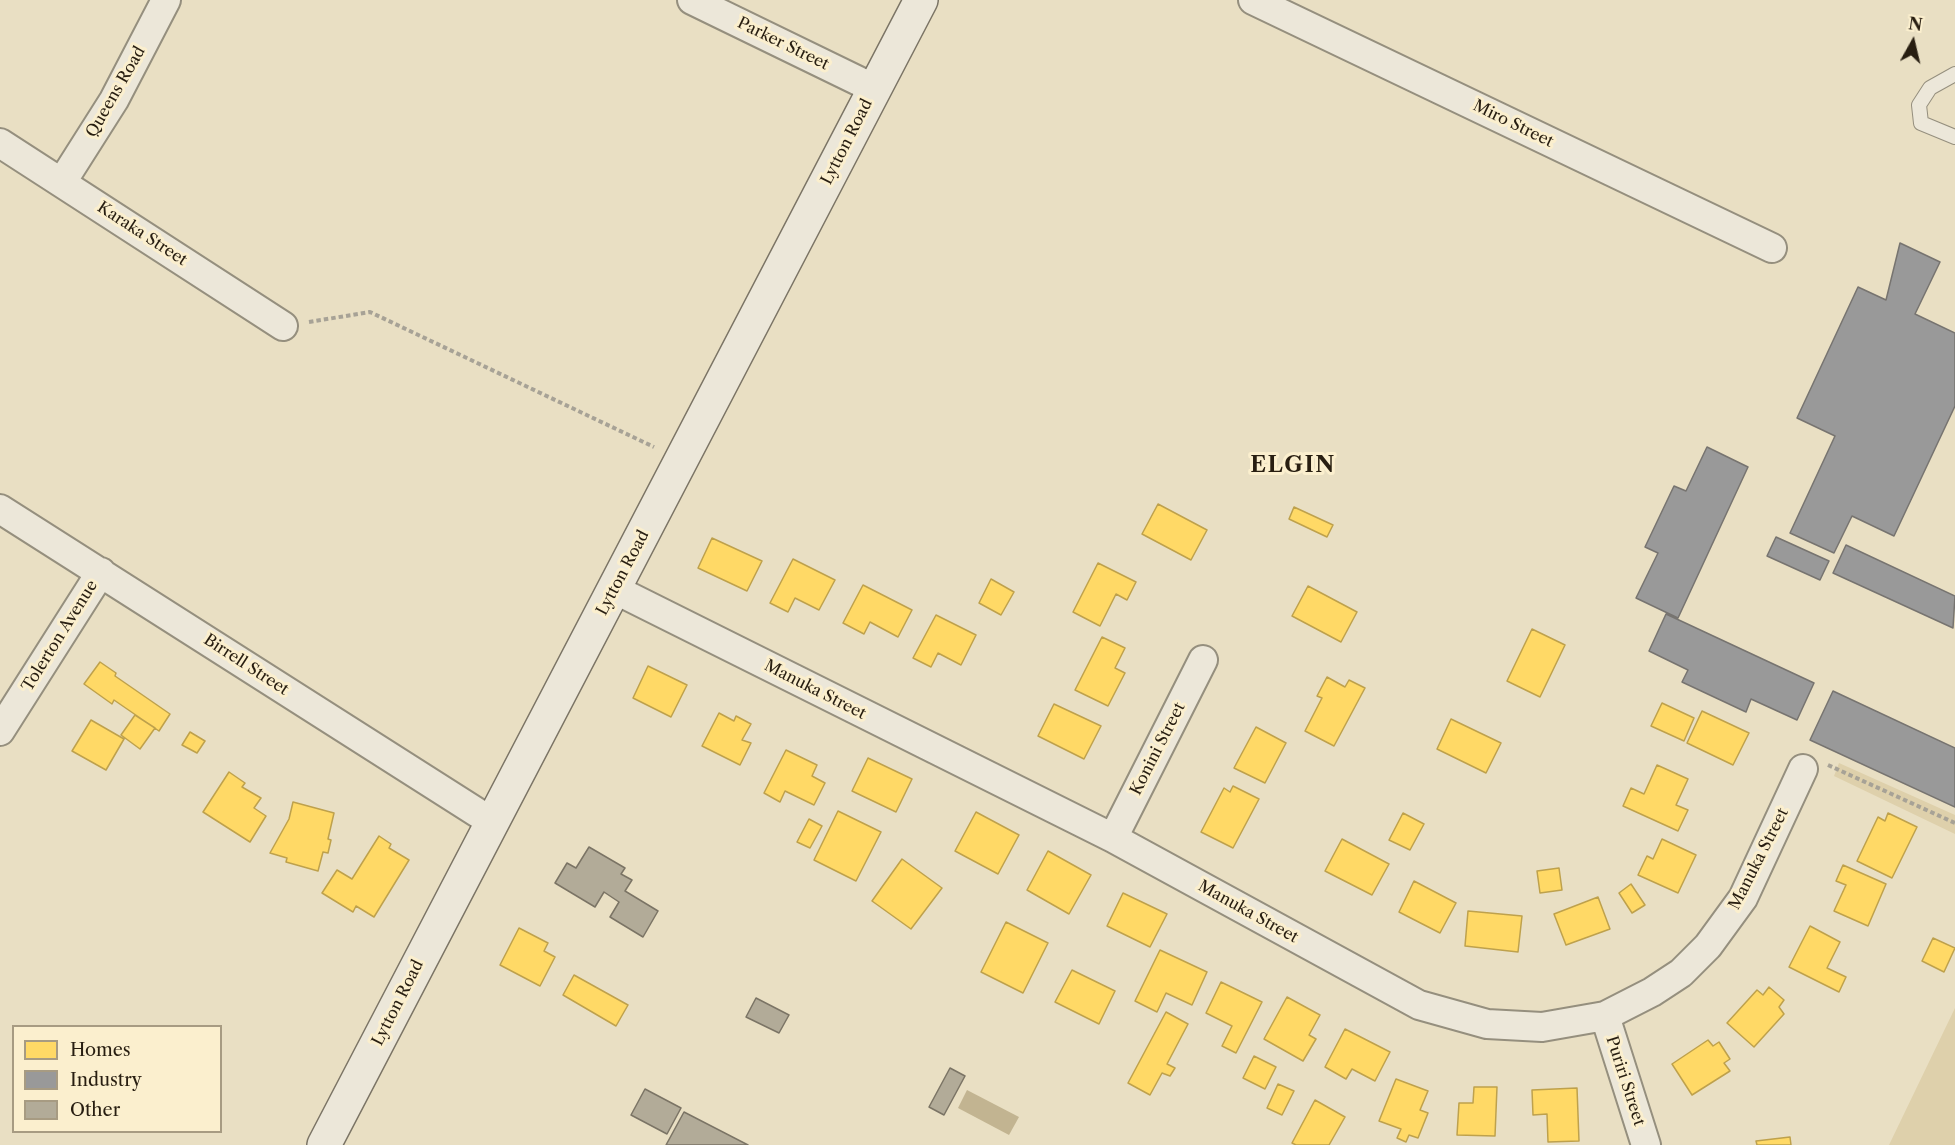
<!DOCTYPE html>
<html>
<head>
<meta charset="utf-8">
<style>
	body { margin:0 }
	#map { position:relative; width:1955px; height:1145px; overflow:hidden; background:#e9dfc3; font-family:"Libre Caslon Text",serif }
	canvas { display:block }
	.legend { position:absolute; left:12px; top:1025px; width:210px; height:108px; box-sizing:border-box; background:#fbefce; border:2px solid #a79b82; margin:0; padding:8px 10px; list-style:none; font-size:18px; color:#281e11 }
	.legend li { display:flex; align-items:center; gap:12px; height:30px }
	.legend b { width:30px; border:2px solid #a79b82 }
	.north { position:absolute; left:1883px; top:12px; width:60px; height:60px; -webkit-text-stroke:4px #fbefce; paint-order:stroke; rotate:8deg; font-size:16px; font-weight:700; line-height:24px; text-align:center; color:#281e11 }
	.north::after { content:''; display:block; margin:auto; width:21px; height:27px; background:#281e11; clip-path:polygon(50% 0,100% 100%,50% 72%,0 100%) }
</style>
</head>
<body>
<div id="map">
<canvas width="1955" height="1145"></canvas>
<ul class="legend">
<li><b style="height:16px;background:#ffd966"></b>Homes</li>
<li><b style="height:16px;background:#999"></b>Industry</li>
<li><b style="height:16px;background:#b2ab98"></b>Other</li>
</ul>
<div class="north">N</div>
</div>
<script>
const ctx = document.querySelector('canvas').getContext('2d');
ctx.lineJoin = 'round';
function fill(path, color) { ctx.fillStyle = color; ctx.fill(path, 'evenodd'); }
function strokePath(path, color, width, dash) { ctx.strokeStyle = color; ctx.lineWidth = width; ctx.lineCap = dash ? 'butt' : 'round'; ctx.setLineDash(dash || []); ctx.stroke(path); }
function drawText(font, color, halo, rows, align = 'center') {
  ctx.font = font + ' "Libre Caslon Text",serif'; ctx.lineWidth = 6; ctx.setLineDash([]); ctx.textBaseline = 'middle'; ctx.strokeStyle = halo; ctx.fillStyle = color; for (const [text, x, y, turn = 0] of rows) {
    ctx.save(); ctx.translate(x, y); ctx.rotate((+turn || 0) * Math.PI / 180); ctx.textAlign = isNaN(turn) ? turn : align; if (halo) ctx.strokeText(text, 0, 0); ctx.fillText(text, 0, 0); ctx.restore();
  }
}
const green = new Path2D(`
	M1839 763 1955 815V834L1834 776Z
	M1955 1008V1145H1889Z`);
const water = new Path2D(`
	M967 1090 1019 1117 1009 1135 958 1108Z`);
const homes = new Path2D(`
	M1158 504 1207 530 1191 560 1142 534Z
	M1294 507 1333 525 1327 537 1289 519Z
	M712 538 762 561 747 591 698 568Z
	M793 559 835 580 819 610 795 598 788 612 770 603Z
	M1098 563 1136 582 1127 600 1116 594 1100 626 1073 612Z
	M991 579 1014 592 1001 615 979 603Z
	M863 585 912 610 898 637 870 622 864 634 843 623Z
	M1308 586 1357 612 1341 642 1292 616Z
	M936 615 976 635 961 665 938 653 931 667 913 658Z
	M1532 629 1565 645 1540 697 1507 681Z
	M1102 637 1125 648 1115 668 1125 673 1108 706 1075 690Z
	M100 662 116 673 115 676 170 714 159 731 114 700 112 704 84 684Z
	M648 666 687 685 671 717 633 698Z
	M1327 677 1345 687 1349 680 1365 688 1334 746 1305 731 1322 698 1317 696Z
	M1662 703 1694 718 1684 741 1651 726Z
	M1054 704 1101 726 1084 759 1038 736Z
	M1702 711 1749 733 1733 765 1687 743Z
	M719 713 734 721 736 716 751 724 742 740 751 743 740 765 702 746Z
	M135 715 155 728 140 749 121 735Z
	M1451 719 1501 743 1486 773 1437 749Z
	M91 720 124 739 106 770 72 751Z
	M1256 727 1286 743 1265 783 1234 768Z
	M190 732 205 741 197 753 182 745Z
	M786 750 817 765 812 776 825 783 814 805 785 791 780 802 764 793Z
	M868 758 912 779 896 812 852 791Z
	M1657 765 1688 779 1676 805 1688 810 1678 831 1623 806 1631 788 1644 794Z
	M229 772 245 783 242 787 261 798 254 808 266 816 250 842 203 812Z
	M1233 786 1259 799 1233 848 1201 832 1224 788 1230 792Z
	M293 802 334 813 328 839 331 840 328 853 323 852 318 871 286 862 287 858 270 853 289 819Z
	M838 811 881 832 856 881 814 860Z
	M976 812 1019 835 998 874 955 851Z
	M1403 813 1424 824 1410 850 1389 840Z
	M1888 813 1917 827 1892 878 1857 861 1878 817 1885 821Z
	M809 819 822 826 810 848 797 842Z
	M379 836 391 844 389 848 409 860 374 917 356 906 353 912 322 893 337 870 352 879Z
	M1342 839 1389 864 1372 895 1325 871Z
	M1662 839 1696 855 1678 893 1638 875 1647 856 1653 859Z
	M1048 851 1091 875 1069 914 1027 890Z
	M902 859 942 888 911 929 872 901Z
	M1843 865 1886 884 1868 926 1834 911 1846 885 1836 881Z
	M1559 868 1562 890 1540 893 1537 871Z
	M1414 881 1456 903 1440 933 1399 912Z
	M1631 884 1645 905 1632 913 1619 893Z
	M1123 893 1167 914 1150 947 1107 926Z
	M1598 897 1610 929 1566 945 1554 914Z
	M1468 911 1522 916 1518 952 1465 946Z
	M1006 922 1048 943 1023 993 981 972Z
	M1810 926 1840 942 1827 968 1846 977 1839 992 1789 967Z
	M519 928 548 943 544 951 555 957 540 986 500 965Z
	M1933 938 1955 948 1944 972 1922 961Z
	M1160 950 1207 972 1192 1005 1166 993 1157 1012 1135 1001Z
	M1072 970 1115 991 1099 1024 1055 1002Z
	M574 975 628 1005 616 1026 563 995Z
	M1221 982 1262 1002 1236 1053 1222 1046 1232 1026 1206 1013Z
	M1769 987 1784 1000 1779 1007 1784 1014 1754 1047 1727 1023 1757 990 1763 995Z
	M1287 997 1320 1015 1309 1035 1316 1039 1303 1061 1264 1039Z
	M1166 1012 1188 1024 1167 1064 1175 1068 1170 1076 1162 1073 1150 1095 1128 1083Z
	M1345 1029 1390 1052 1375 1081 1352 1069 1346 1079 1325 1067Z
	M1708 1040 1713 1046 1719 1042 1730 1059 1724 1063 1730 1071 1692 1095 1672 1064Z
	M1254 1056 1276 1067 1265 1089 1243 1078Z
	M1396 1079 1428 1091 1420 1110 1428 1113 1418 1138 1409 1135 1406 1142 1397 1138 1401 1129 1379 1121Z
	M1278 1084 1294 1091 1282 1115 1267 1108Z
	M1474 1087H1497L1495 1136 1457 1135 1459 1103H1473Z
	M1577 1088 1579 1141 1548 1142 1547 1114 1533 1115 1532 1090Z
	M1315 1100 1345 1117 1329 1145H1296L1292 1143Z
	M1790 1137 1791 1145H1757L1756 1141Z`);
const industry = new Path2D(`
	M1900 243 1940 262 1915 314 1955 333V406L1894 536 1852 516 1834 553 1790 533 1835 436 1797 418 1858 287 1886 300Z
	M1707 447 1748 467 1678 618 1636 598 1658 553 1645 547 1674 486 1686 491Z
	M1776 537 1829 561 1820 580 1767 556Z
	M1846 545 1955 596 1953 628 1833 573Z
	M1666 614 1814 683 1797 720 1751 699 1746 712 1682 682 1688 670 1649 651Z
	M1833 691 1955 748V807L1810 740Z`);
const building = new Path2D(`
	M589 847 625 868 621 874 632 880 625 891 658 911 643 937 610 917 619 902 604 892 595 907 555 883 567 863 576 868Z
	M756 998 789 1015 779 1033 746 1017Z
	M950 1068 965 1076 944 1115 929 1107Z
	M645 1089 681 1108 667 1134 631 1115Z
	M684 1112 748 1145H666Z`);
const path = new Path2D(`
	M309 322 370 312 654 447
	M1828 765 1955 823`);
const lane = new Path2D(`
	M1955 74 1930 88 1919 105 1921 123 1955 137`);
const street = new Path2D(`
	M692 0 875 89
	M1253 0 1772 248
	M0 143 283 326
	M62 182 114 100 166 0
	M0 509 492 822
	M614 589 1113 838 1419 1005 1487 1024 1542 1027 1605 1016 1652 992 1681 973 1708 946 1743 898 1803 769
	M0 731 101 572
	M1113 838 1203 660
	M1605 1016 1646 1145`);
const secondary = new Path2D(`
	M324 1145 921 0`);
const streetNames = [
	["Parker Street",783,44,26],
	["Queens Road",116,92,-60],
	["Miro Street",1513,124,26],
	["Lytton Road",847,142,-63],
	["Karaka Street",142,234,33],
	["Lytton Road",623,573,-62],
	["Tolerton Avenue",60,636,-58],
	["Birrell Street",246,665,33],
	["Manuka Street",815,690,27],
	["Konini Street",1158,749,-63],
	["Manuka Street",1759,859,-63],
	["Manuka Street",1248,912,29],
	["Lytton Road",398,1003,-63],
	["Puriri Street",1625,1081,72]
];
const districtNames = [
	["ELGIN",1293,466]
];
fill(green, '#ded0ab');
fill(water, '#c2b491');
fill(homes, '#ffd966');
strokePath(homes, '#bea14c', 1.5);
fill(industry, '#999');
strokePath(industry, '#777470', 1.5);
fill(building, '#b2ab98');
strokePath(building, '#7b7465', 1.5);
strokePath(lane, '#958f7e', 16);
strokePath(street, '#958f7e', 32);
strokePath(secondary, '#7b7465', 36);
strokePath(path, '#a7a296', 4, [4.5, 3]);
strokePath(lane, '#ece7d9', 14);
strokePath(street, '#ece7d9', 28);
strokePath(secondary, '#ece7d9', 33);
drawText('16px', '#281e11', '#fbefce', streetNames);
ctx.letterSpacing = '1.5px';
drawText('bold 22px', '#281e11', '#fbefce', districtNames);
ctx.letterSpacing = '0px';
</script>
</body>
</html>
